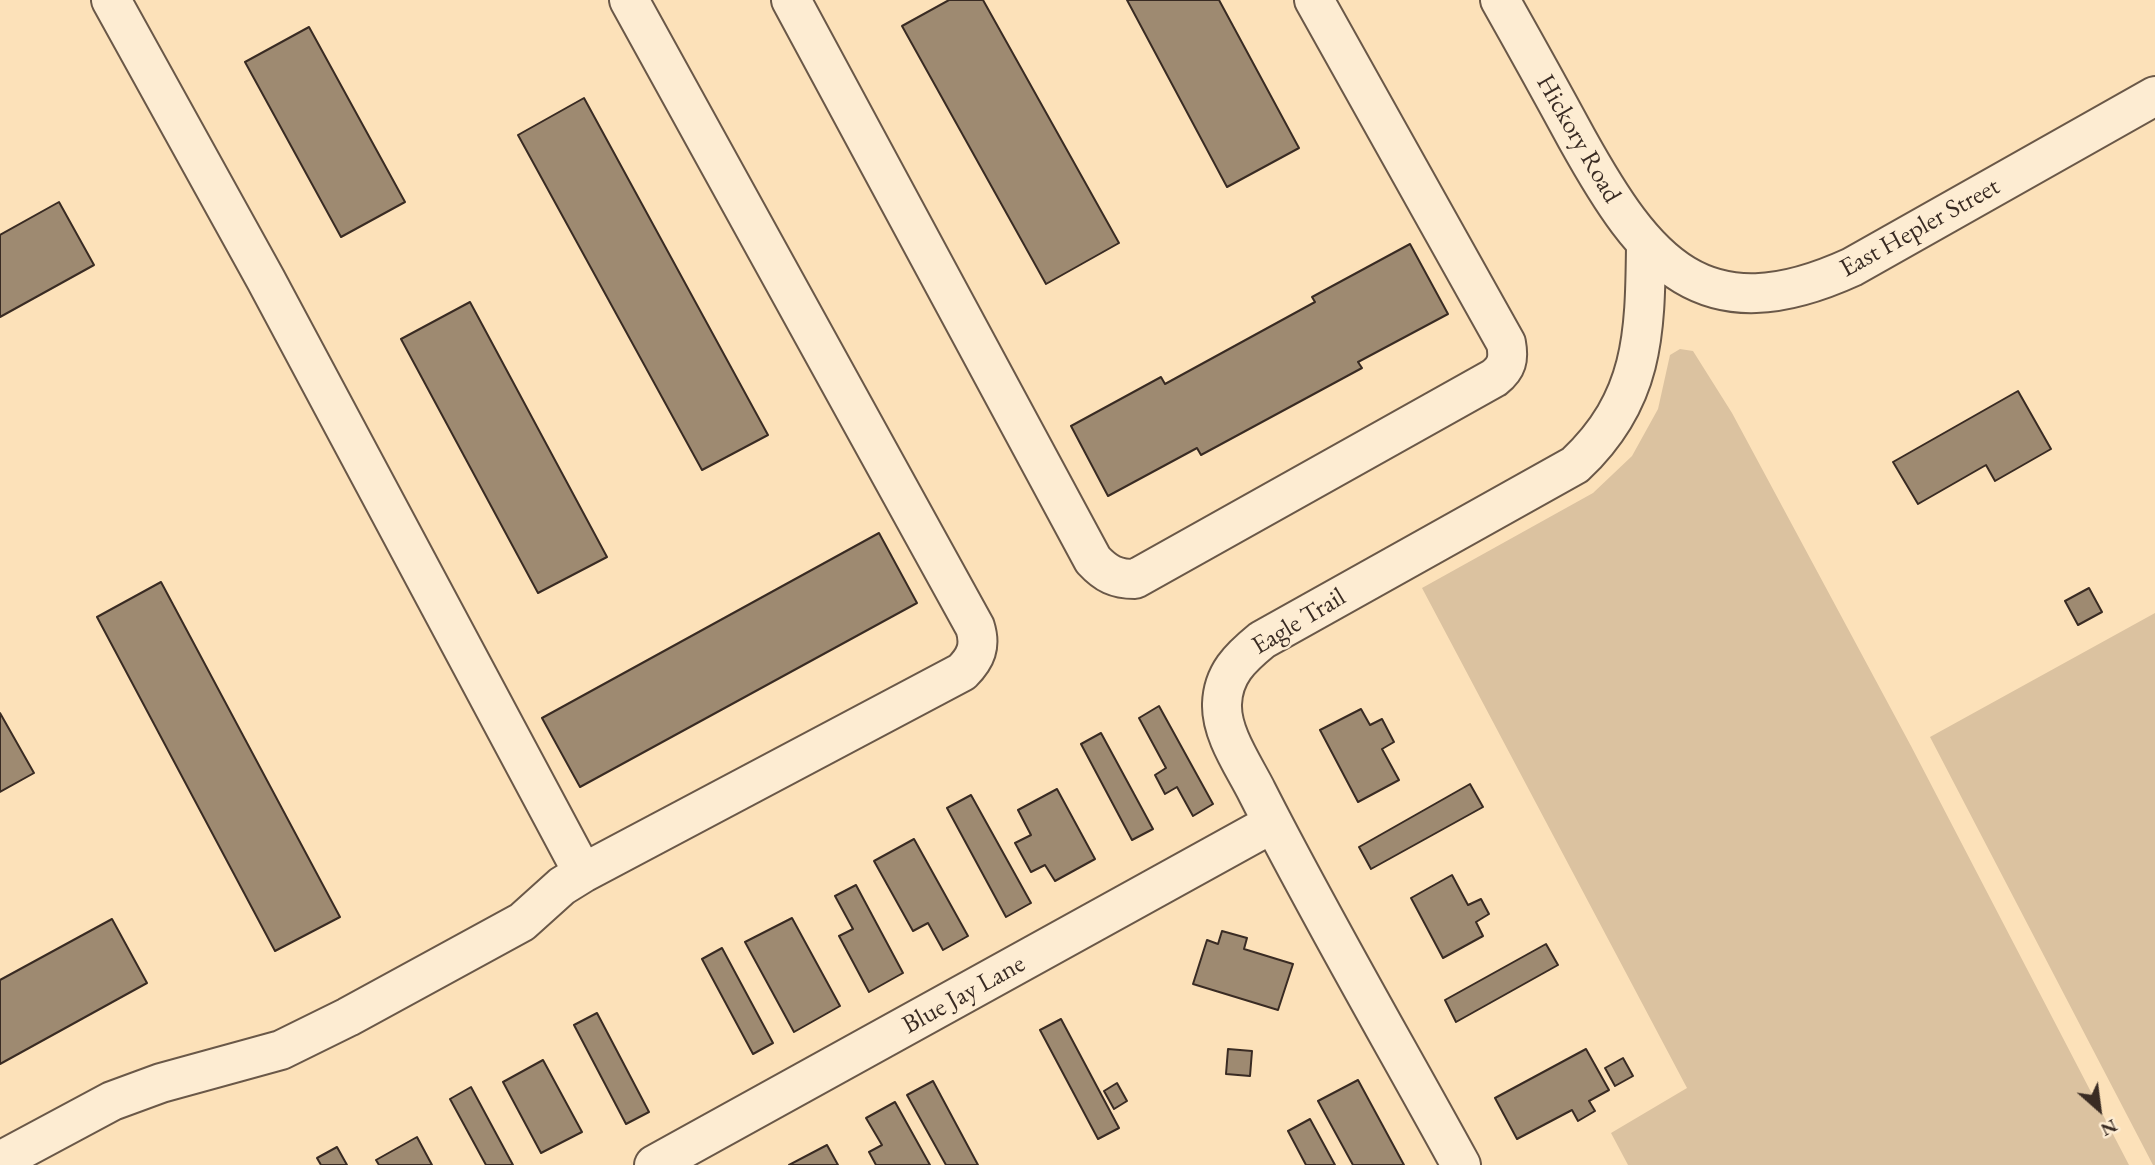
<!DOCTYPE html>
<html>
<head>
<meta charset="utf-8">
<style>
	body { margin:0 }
	#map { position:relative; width:2155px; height:1165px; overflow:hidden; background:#fce1b9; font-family:"EB Garamond",serif }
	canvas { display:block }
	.north { position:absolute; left:2064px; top:1074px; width:70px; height:70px; -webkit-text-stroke:5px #fdecd2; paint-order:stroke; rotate:152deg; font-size:19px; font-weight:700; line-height:28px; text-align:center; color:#392b23 }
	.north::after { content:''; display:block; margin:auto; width:24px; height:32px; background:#392b23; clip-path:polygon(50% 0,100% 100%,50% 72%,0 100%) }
</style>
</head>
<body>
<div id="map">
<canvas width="2155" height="1165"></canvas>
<div class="north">N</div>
</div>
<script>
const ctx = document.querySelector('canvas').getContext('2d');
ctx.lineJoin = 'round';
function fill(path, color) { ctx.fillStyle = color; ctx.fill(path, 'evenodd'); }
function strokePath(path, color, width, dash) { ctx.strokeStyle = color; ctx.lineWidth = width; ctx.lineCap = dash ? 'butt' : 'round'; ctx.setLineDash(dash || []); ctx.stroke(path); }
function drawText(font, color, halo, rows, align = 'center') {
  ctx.font = font + ' "EB Garamond",serif'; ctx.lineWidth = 5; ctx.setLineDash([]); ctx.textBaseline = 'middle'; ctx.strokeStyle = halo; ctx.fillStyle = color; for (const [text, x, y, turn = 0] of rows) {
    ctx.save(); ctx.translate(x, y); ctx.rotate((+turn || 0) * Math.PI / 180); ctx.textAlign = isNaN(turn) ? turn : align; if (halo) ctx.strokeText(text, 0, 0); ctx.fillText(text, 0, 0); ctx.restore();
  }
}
const green = new Path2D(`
	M1680 349 1693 351 1732 413 1911 746 2129 1165H1628L1611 1133 1687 1088 1422 588 1593 493 1632 456 1658 409 1670 355Z
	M2155 613V1165H2153L1930 737Z`);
const building = new Path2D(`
	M949 0H983L1119 243 1046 284 902 26Z
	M1127 0H1219L1299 148 1227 187Z
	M309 27 405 202 341 237 245 62Z
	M584 98 768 435 702 470 518 135Z
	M59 202 94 265 0 317V235Z
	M1410 244 1448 314 1358 362 1362 368 1201 455 1197 448 1108 496 1071 426 1161 377 1165 384 1315 302 1312 297Z
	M470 302 607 557 538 593 401 339Z
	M2018 391 2051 449 1995 481 1986 465 1918 504 1893 462Z
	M879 533 917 603 580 787 542 718Z
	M161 582 340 917 275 951 97 617Z
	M2089 588 2102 612 2078 625 2065 601Z
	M1159 706 1213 804 1193 816 1177 787 1165 794 1155 775 1166 768 1139 718Z
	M1361 709 1370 725 1382 719 1394 742 1382 749 1399 780 1358 802 1320 730Z
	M0 713 34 773 0 792Z
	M1101 733 1153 829 1132 840 1081 744Z
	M1470 784 1483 807 1371 869 1359 847Z
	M1057 789 1095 859 1055 881 1045 865 1031 872 1015 843 1031 835 1018 810Z
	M971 795 1031 903 1006 917 947 808Z
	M914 839 968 936 943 950 928 923 913 931 874 861Z
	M1452 875 1468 905 1481 899 1489 914 1476 922 1483 936 1443 958 1411 898Z
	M856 885 903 973 869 992 839 936 853 929 835 896Z
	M792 918 840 1006 794 1032 745 942Z
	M112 919 147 983 0 1064V980Z
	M1222 931 1247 938 1244 949 1293 964 1278 1010 1193 984 1207 940 1218 944Z
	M1546 944 1558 965 1456 1022 1445 1000Z
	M722 948 773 1043 753 1054 702 959Z
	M597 1013 649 1112 626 1124 574 1025Z
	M1061 1019 1119 1128 1098 1139 1040 1030Z
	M1228 1049 1252 1051 1250 1076 1226 1074Z
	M1586 1049 1609 1090 1589 1101 1595 1111 1578 1121 1572 1110 1517 1139 1495 1098Z
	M1623 1058 1633 1076 1615 1086 1605 1068Z
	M543 1060 582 1132 541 1153 503 1082Z
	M1358 1080 1404 1165H1353L1318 1101Z
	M933 1081 978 1165H946L907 1095Z
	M1117 1083 1127 1101 1114 1109 1104 1091Z
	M471 1087 513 1165H486L450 1099Z
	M895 1102 930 1165H876L869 1152 882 1145 866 1118Z
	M1310 1119 1335 1165H1306L1288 1131Z
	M417 1137 432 1165H379L376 1160Z
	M827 1145 838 1165H789Z
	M337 1147 347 1165H321L317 1158Z`);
const minor = new Path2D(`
	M111 0 266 280 583 873
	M791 0 1093 560C1106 574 1116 579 1135 579L1494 378C1507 368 1509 359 1506 343L1314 0
	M1500 0C1526 46 1552 93 1577 139 1646 263 1703 335 1852 267L2155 96
	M0 1161 112 1101 161 1083 281 1050 348 1017 522 922 562 886 583 873 962 672C976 658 981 646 975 627L629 0
	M654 1165 1273 823
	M1461 1165C1393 1041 1321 918 1257 792 1244 766 1221 734 1222 704 1223 674 1240 658 1262 640L1575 465C1644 400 1645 335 1646 246`);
const streetNames = [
	["Hickory Road",1578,139,60],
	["East Hepler Street",1920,228,-29],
	["Eagle Trail",1299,622,-31],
	["Blue Jay Lane",964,995,-29]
];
fill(green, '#dbc2a0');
fill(building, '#9e8a71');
strokePath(building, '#392b23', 2);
strokePath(minor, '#6a5848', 42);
strokePath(minor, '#fdecd2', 38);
drawText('26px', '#392b23', '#fdecd2', streetNames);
</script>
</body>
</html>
